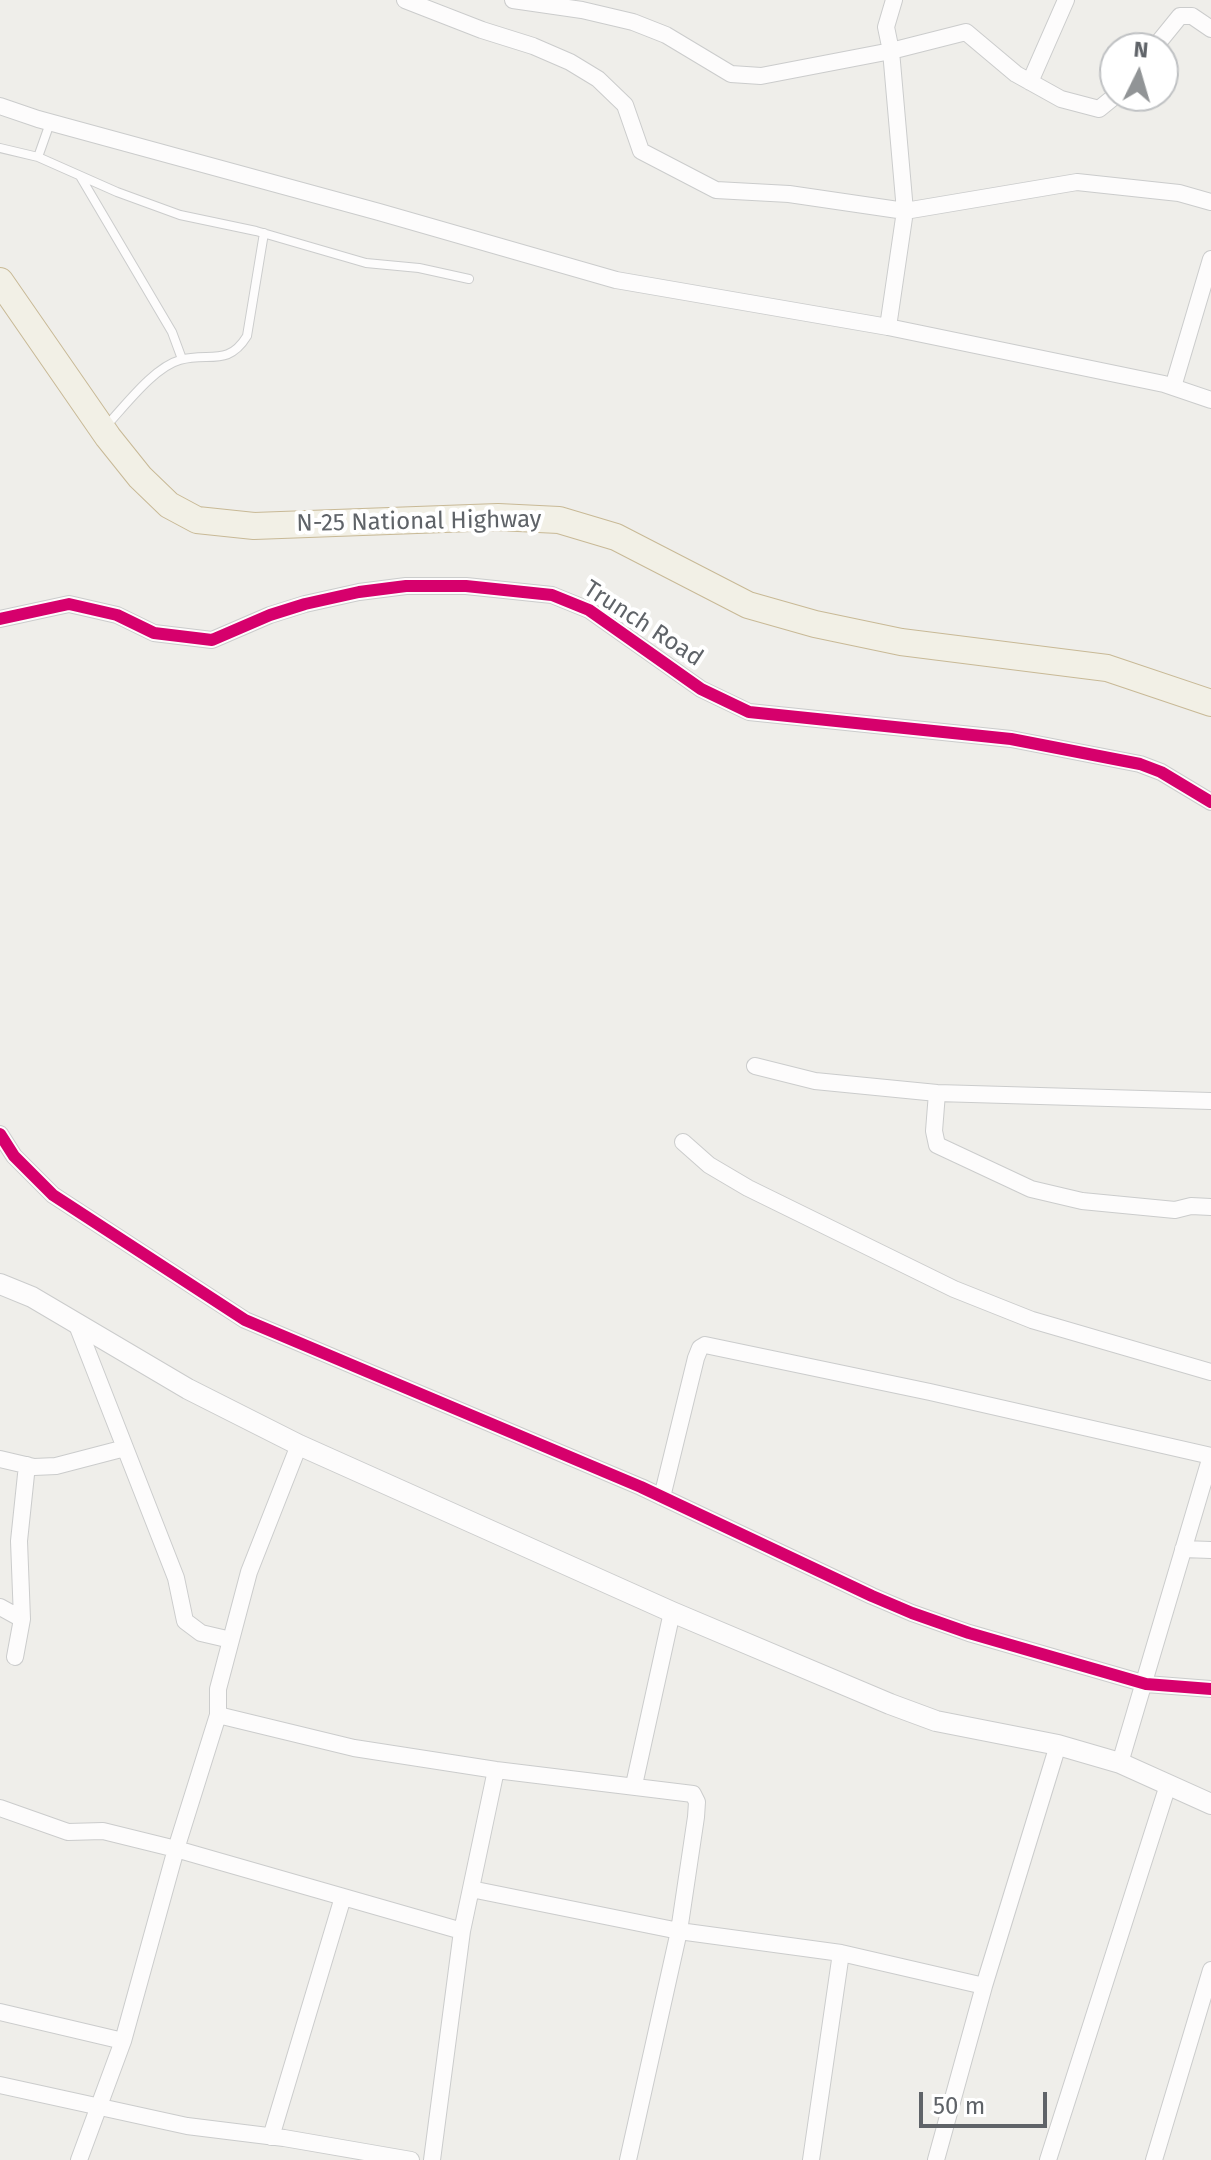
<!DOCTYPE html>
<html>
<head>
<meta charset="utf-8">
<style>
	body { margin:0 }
	#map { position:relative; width:1211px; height:2160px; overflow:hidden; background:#efeeea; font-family:"Fira Sans",sans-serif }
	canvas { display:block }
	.north { position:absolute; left:1099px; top:32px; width:80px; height:80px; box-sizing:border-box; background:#fff; border:2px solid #bfc1c3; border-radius:50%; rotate:5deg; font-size:22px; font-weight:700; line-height:32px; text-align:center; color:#5f6368 }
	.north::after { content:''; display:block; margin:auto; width:28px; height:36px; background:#919496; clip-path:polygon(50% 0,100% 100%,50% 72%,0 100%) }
	.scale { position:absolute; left:919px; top:2092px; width:128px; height:36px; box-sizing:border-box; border:4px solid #5f6368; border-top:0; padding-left:10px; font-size:24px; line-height:28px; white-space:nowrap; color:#5f6368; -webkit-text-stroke:6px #fff; paint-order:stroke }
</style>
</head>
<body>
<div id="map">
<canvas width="1211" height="2160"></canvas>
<div class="north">N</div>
<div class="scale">50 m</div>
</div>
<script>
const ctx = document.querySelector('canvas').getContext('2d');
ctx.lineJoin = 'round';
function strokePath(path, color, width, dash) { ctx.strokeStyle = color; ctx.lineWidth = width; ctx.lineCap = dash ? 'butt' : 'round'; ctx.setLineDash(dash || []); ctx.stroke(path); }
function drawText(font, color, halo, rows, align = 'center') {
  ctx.font = font + ' "Fira Sans",sans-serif'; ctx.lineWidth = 8; ctx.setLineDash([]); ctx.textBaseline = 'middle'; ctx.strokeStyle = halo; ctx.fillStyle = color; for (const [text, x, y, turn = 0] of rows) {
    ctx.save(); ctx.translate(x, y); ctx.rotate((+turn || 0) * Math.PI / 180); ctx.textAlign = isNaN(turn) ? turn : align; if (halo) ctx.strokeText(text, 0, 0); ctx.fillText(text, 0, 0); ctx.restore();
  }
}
const service = new Path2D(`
	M0 148 38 157 117 192 180 215 256 231 366 263 419 268 469 279
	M38 157 50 123
	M80 176 172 332 182 359
	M106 426C125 406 154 367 180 360 209 352 228 367 247 336L264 233`);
const minor = new Path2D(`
	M405 0 482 30 533 46 570 62 598 79 625 105 641 151 716 190 789 194 905 211 1077 182 1179 193 1211 202
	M513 0 582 10 633 22 666 35 731 74 761 76 891 51 966 32 1016 74 1061 99 1099 109 1115 96
	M1154 48 1180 16H1192L1211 29
	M1030 82 1066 0
	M0 106 38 119 379 212 616 280 888 327 1164 384 1211 400
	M888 327 905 211 891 51 886 27 894 0
	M1173 387 1211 259
	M0 619 69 604 117 615 154 633 212 640 270 615 305 604 359 592 406 586H466L552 595 589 610 701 689 749 712 1011 739 1140 764 1161 772 1211 802
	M755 1066 815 1081 937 1093 1211 1101
	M937 1093 934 1131 937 1145 1031 1189 1082 1201 1175 1210 1191 1206 1211 1207
	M0 1134 14 1156 53 1195 245 1320 641 1487 872 1596 912 1613 969 1633 1146 1684 1211 1689
	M683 1142 709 1165 748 1188 954 1289 1032 1320 1211 1372
	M77 1325 176 1578 185 1621 201 1633 231 1640
	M0 1459 34 1467 56 1466 125 1448
	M662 1497 696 1358 700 1348 705 1345 930 1392 1211 1456
	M1183 1549 1211 1550
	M0 1607 22 1619
	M15 1657 22 1619 19 1541 27 1465
	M218 1715 354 1748 496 1770 693 1794 697 1802 696 1817 679 1931 628 2160
	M1120 1763 1211 1456
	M634 1785 672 1612
	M0 1808 68 1832 103 1831 176 1849 462 1931
	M471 1889 679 1931 841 1953 984 1986
	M0 2012 123 2041
	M0 2085 187 2126 284 2138 411 2160
	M271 2137 343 1897
	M79 2160 123 2041 176 1849 218 1715V1689L249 1572 299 1445
	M432 2160 462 1931 496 1770
	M811 2160 841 1953
	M936 2160 984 1986 1058 1745
	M1048 2160 1168 1785
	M1154 2160 1211 1970`);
const tertiary = new Path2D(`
	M0 1284 32 1297 188 1389 299 1445 672 1612 890 1704 936 1721 1058 1745 1120 1763 1211 1804`);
const trunk = new Path2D(`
	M0 281 108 437 140 477 169 505 197 520 254 526 498 517 559 520 616 537 748 605 815 624 901 642 1107 668 1211 703`);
const cycleway = new Path2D(`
	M0 619 69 604 117 615 154 633 212 640 270 615 305 604 359 592 406 586H466L552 595 589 610 701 689 749 712 1011 739 1140 764 1161 772 1211 802
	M0 1134 14 1156 53 1195 245 1320 641 1487 872 1596 912 1613 969 1633 1146 1684 1211 1689`);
const streetNames = [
	["N-25 National Highway",419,522,-1],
	["Trunch Road",643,624,33]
];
strokePath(service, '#cbcccc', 10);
strokePath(minor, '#cbcccc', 18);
strokePath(tertiary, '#cbcccc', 22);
strokePath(trunk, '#c8b996', 28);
strokePath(service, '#fdfcfc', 8);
strokePath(minor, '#fdfcfc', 16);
strokePath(tertiary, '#fdfcfc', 20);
strokePath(trunk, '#f2f0e6', 26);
strokePath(cycleway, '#d6006c', 12);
drawText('24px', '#5f6368', '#fff', streetNames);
</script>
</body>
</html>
